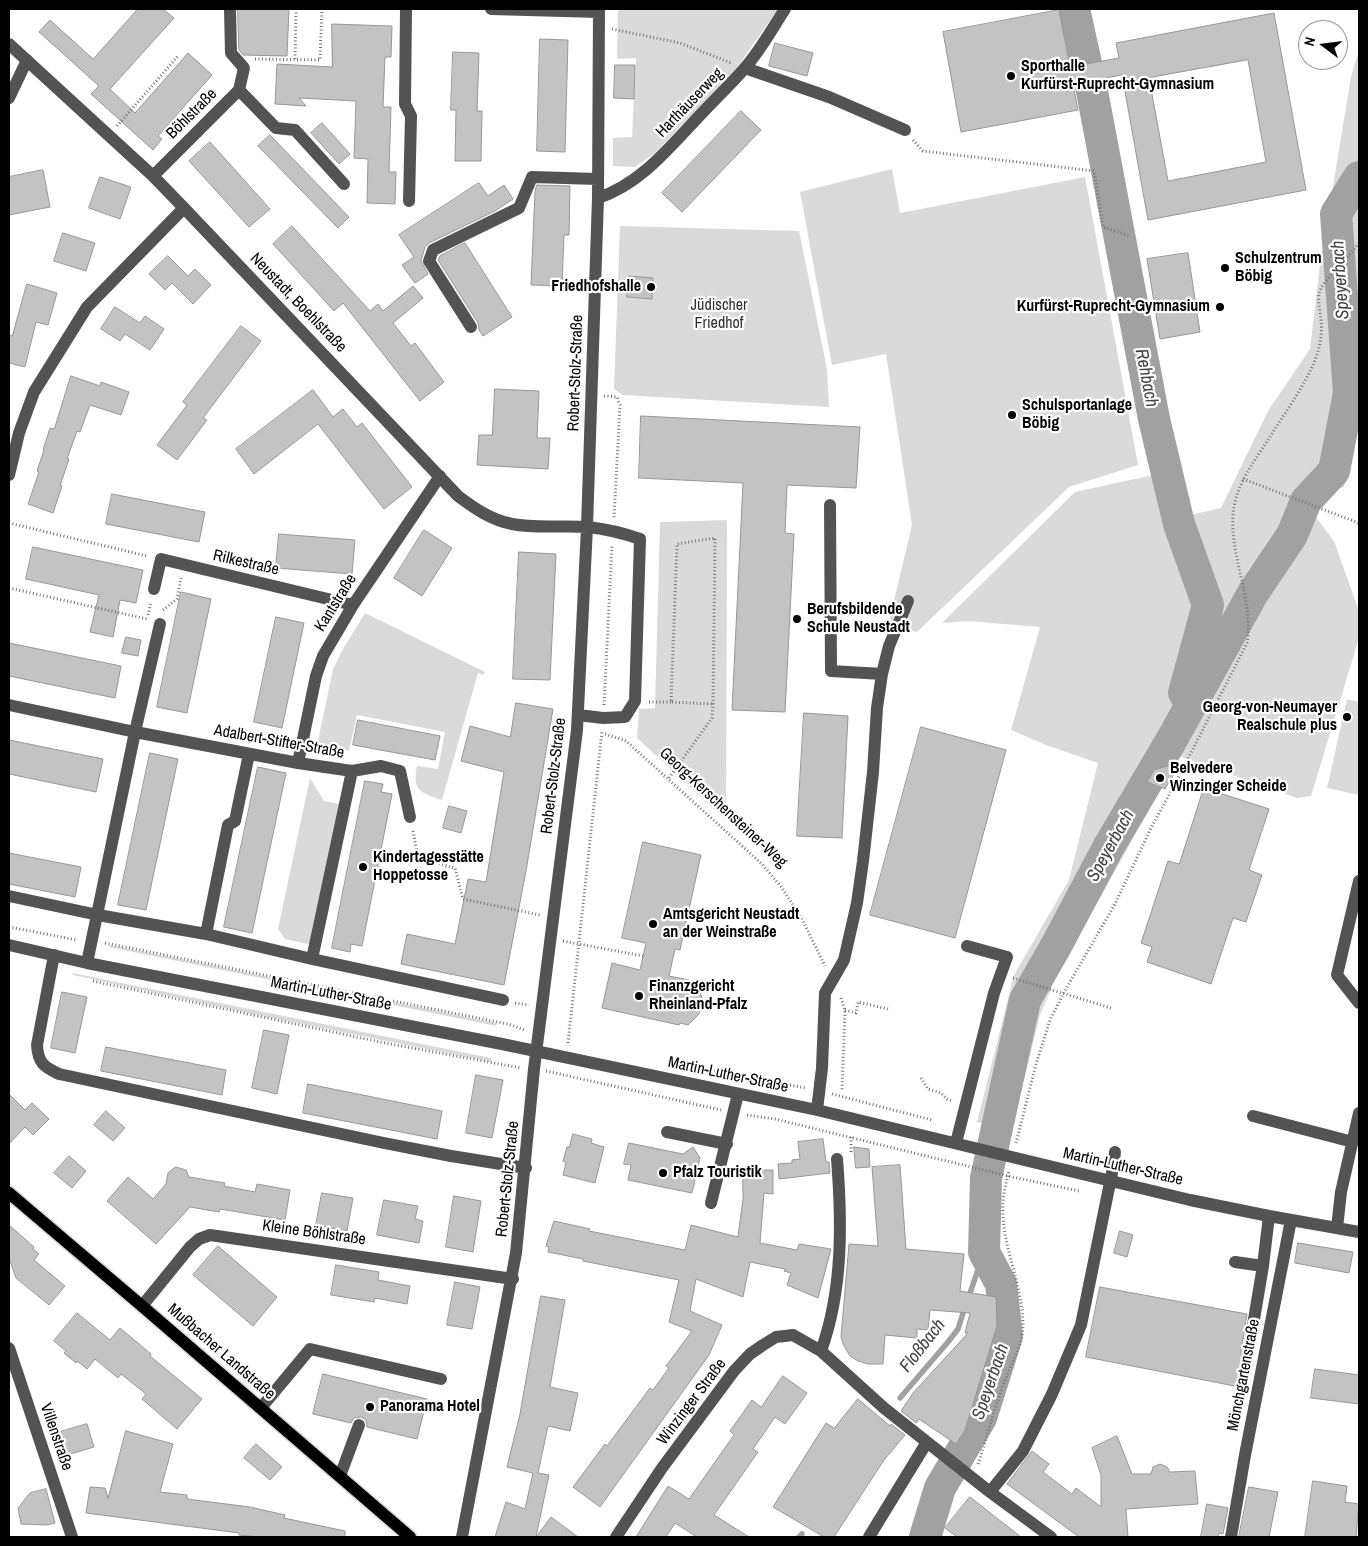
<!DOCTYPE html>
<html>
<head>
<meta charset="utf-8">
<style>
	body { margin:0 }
	#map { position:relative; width:1368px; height:1546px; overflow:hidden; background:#fff; font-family:"Archivo Narrow",sans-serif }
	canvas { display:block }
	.frame { position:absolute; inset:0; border:10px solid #000; pointer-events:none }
	.north { position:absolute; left:1298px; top:20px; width:50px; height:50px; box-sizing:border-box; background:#fff; border:1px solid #999; border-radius:50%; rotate:285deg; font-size:14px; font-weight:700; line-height:20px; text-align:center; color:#000 }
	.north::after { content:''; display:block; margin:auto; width:18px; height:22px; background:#000; clip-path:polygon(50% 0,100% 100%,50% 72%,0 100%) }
</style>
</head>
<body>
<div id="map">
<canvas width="1368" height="1546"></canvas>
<div class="frame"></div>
<div class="north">N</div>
</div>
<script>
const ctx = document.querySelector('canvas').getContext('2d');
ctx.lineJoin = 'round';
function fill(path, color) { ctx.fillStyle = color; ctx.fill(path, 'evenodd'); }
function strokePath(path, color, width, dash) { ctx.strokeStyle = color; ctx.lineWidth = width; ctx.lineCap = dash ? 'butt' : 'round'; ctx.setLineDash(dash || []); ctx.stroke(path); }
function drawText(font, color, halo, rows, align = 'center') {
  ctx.font = font + ' "Archivo Narrow",sans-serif'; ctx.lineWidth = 4.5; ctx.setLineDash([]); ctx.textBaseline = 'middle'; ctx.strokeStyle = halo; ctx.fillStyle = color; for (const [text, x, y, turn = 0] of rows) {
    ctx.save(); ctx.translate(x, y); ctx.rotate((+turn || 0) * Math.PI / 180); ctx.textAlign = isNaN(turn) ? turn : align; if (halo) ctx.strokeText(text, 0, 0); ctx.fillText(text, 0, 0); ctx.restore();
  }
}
const green = new Path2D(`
	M618 9H778L736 69 655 153 635 167 613 166V138L632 137 636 58 617 59Z
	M1359 50V425L1344 487 1316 494 1311 511 1334 541 1359 611V638L1311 796 1297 798 1179 756 1055 979 1040 1015 1011 1131 977 1122 1014 975 1069 880 1098 763 1046 745 1011 730 1040 627 968 621 942 623 1075 492 1158 474 1165 521 1221 508 1268 411 1310 349 1320 265 1351 77Z
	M892 169 900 213 1085 177 1138 465 1069 487 917 632 888 626 912 525 886 354 832 365 800 192Z
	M620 226 799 231 827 369 829 407 623 395 614 389Z
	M727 520 726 820 637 738 639 709 655 708 660 522Z
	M365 613 485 672 483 675 478 673 442 800C420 793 412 790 417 766L438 769 445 732 357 715 349 751 322 746 318 741 333 669 343 649Z
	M1347 699 1359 702V795L1327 788Z
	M310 778 324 801 340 804 311 941 308 944 285 939 278 929Z
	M110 945 497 1023 496 1026 109 947Z
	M72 973 491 1058V1062L267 1017 73 975Z
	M947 1485 956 1489 938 1537H929Z`);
const stream = new Path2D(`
	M968 1299 984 1252
	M900 1398 948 1342 958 1329 965 1307
	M799 1537 802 1534`);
const river = new Path2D(`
	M1074 9 1091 86 1154 419 1179 524 1208 605 1184 693
	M925 1537 940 1488 981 1418 1007 1336 1001 1284 984 1252 986 1178 1025 1000 1056 946 1109 846 1171 741 1253 593 1292 535 1306 501 1334 471 1349 393 1336 214 1359 177`);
const building = new Path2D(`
	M138 9H163L174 18 110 89 135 113 188 53 212 75 158 136 162 139 153 150 91 94 99 86 39 32 50 20 93 59Z
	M238 9H289L287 56 243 55 239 50Z
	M1059 10 1070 67 1119 58 1116 43 1274 13 1306 190 1148 220 1122 75 1073 84 1078 110 961 132 943 32ZM1248 60 1266 162 1168 181 1149 78Z
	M332 24 392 26 391 57H385L383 107H391L389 172H396L395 204 367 203 368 159 354 158 356 101 299 98 306 106 275 104 277 64 332 67Z
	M540 39 568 40 565 152 537 151Z
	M775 43 813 53 807 76 769 66Z
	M453 52 479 53 477 111H482L481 161H455L456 110H451Z
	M615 65H635L634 99 614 98Z
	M741 111 761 130 682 212 662 193Z
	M322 123 350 154 339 164 311 133Z
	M270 135 349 217 338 228 258 146Z
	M210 142 270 209 249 227 189 161Z
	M43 170 50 207 9 215V177Z
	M100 177 131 187 120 219 89 208Z
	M479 183 488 196 504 185 513 199 495 211 429 243 425 247 421 261 428 274 415 283 402 265 414 257 399 235Z
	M537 185 570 186 569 235H564L562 286 531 285 535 192Z
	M292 226 370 311 378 304 383 311 413 286 423 298 393 323 411 346 415 343 444 382 420 401 343 303 334 311 273 244Z
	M63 233 95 243 86 271 54 261Z
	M465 243 512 317 483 336 479 330 478 323 438 260 440 256Z
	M1188 253 1200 332 1160 339 1147 259Z
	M168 256 188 276 195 269 211 285 193 304 172 283 165 290 149 274Z
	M629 276 653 278 652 299 627 297Z
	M27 284 57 293 48 325 36 322 25 367 9 363V335L12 336Z
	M115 307 140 323 145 316 164 329 150 350 125 334 120 341 101 329Z
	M241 326 261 341 203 418 207 420 177 460 157 445 187 405 183 402Z
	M71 376 100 386 101 382 129 392 121 415 90 405 80 432 77 431 67 459H69L60 486H62L53 513 28 504 39 472 37 471 44 450H43L50 428 54 429Z
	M495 389 539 391 537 438H550L548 469 477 465 479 435H492Z
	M313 390 333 417 343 409 357 427 362 423 412 487 384 509 318 424 254 474 236 449Z
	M641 416 860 427 856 488 787 485 785 533 794 534 785 712 732 710 743 483 639 478Z
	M112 494 205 512 199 542 106 524Z
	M424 530 452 548 422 596 394 578Z
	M279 534 355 540 352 574 276 568Z
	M33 547 143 570 136 603 120 600 113 637 90 632 99 595 26 579Z
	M519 552 556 554 550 680 513 679Z
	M181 592 211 599 187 713 157 707Z
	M276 617 304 623 282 728 254 722Z
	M126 637 141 640 138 656 122 653Z
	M9 643 121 666 115 698 9 676Z
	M516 703 553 709 526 871 504 985 401 964 407 934 455 944 468 879 486 882 504 772 461 761 470 726 510 737Z
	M804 713 848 716 842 838 797 836Z
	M358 720 440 736 435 760 353 745Z
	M921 727 1006 750 955 938 870 915Z
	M9 740 103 759 96 792 9 774Z
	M150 753 178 759 146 910 118 905Z
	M1169 766 1174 774 1165 789 1147 782 1154 770Z
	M258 767 286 773 252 933 224 927Z
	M365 781 383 784 381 792 392 794 362 946 351 944 350 952 332 948Z
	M1204 788 1269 809 1249 870 1262 875 1246 922 1233 918 1211 984 1147 962 1152 947 1141 943 1168 861 1179 864Z
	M449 806 467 811 461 833 443 828Z
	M643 842 701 855 680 950 675 949 669 976 689 980 688 982 698 984 702 998 699 1014 688 1025 680 1023 679 1025 602 1008 612 963 640 970 646 943 622 938Z
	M9 853 81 867 75 897 9 884Z
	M62 992 87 997 75 1053 51 1048Z
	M264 1030 289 1035 277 1094 252 1088Z
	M106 1047 226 1070 222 1095 101 1071Z
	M476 1075 503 1080 492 1138 466 1133Z
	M308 1084 442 1111 437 1139 303 1113Z
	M9 1094 25 1110 32 1103 49 1119 33 1135 25 1127 9 1144Z
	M106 1111 125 1128 113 1141 94 1125Z
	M573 1134 592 1139 591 1143 604 1147 595 1183 563 1175 566 1162 563 1161 567 1147H569Z
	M823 1139 826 1162H829L830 1173 779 1179 778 1164 792 1163V1160L800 1159 798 1142Z
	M629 1143 683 1154 693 1147 700 1158 692 1193 628 1180 631 1165 624 1164Z
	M854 1147 869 1149 870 1167 856 1168Z
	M69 1156 86 1171 72 1188 54 1173Z
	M900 1165 906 1249 964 1254 960 1291 996 1297 997 1326 965 1430 956 1444 919 1419 916 1423 901 1411 913 1393 968 1333H965L970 1313 930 1310 928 1330 917 1329V1338L885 1335 883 1364H868L858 1361 850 1356 844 1346 841 1337 849 1244 878 1246 872 1167Z
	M176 1167 186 1170 189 1177 225 1183 224 1186 255 1192 257 1184 290 1190 285 1220 220 1209 219 1212 190 1207 156 1244 107 1201 128 1177 153 1199 166 1184 168 1173Z
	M743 1170H773V1194L764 1193 760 1243 797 1250 799 1244 831 1249 818 1298 787 1285 791 1273 784 1271 785 1269 750 1262 743 1297 696 1279 690 1311 722 1325 709 1355 600 1507 573 1487 605 1444 607 1446 650 1388 653 1390 669 1368 666 1366 692 1331 669 1322 679 1280 583 1261V1259L548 1252 549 1247 546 1246 554 1221 590 1229 589 1231 685 1250 691 1225 738 1237 743 1199Z
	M322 1193 353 1198 347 1231 316 1225Z
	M454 1196 481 1201 473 1252 446 1247Z
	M384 1200 418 1206 415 1219 423 1221 419 1243 377 1235Z
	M9 1225 34 1247 33 1249 39 1254 34 1260 65 1286 49 1305 16 1278 9 1258Z
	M1120 1231 1133 1235 1127 1257 1114 1253Z
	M1298 1243 1353 1252 1349 1273 1295 1263Z
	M218 1246 277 1297 253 1326 193 1275Z
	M336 1265 379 1272 378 1280 410 1286 407 1304 375 1298 374 1302 331 1295Z
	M455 1282 480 1287 472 1329 447 1325Z
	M1100 1287 1247 1314 1241 1351 1244 1356 1251 1357 1245 1388 1086 1357Z
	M541 1296 565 1300 550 1387 578 1393 570 1431 548 1426 538 1473 549 1475 536 1537 551 1517 578 1537H495L506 1502 525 1509 533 1473 507 1467 520 1414Z
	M77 1313 110 1340 120 1328 151 1354 150 1356 202 1399 177 1429 142 1399 146 1394 121 1374 118 1378 95 1359 87 1369 77 1361 76 1363 64 1353 66 1351 54 1341Z
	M1315 1369 1359 1375V1404L1311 1398Z
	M323 1374 427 1399 417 1439 367 1427 366 1420 361 1417 354 1418 351 1423 313 1414Z
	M783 1376 807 1393 785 1424 775 1417 753 1449 758 1452 714 1515 749 1537H697L675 1523 666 1537H636L668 1486 689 1499 734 1435 730 1431 752 1400 761 1407Z
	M858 1399 890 1426 891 1424 905 1435 884 1460 834 1537H824L773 1507 826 1423 834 1428Z
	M87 1424 94 1447 67 1455 60 1432Z
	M126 1431 173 1444 160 1492 187 1495V1499L250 1507 285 1515 284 1518 345 1531V1537H259L239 1535V1533L86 1513 90 1487 105 1488 108 1498Z
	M1117 1436 1132 1474H1151L1153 1467 1160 1464 1167 1467 1170 1472 1195 1471 1198 1504 1126 1509 1128 1537H1079L1007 1484 1032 1451 1049 1464 1043 1472 1072 1494 1076 1488 1101 1507V1475L1092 1448Z
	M256 1444 282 1467 270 1480 244 1458Z
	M1313 1481 1347 1486 1345 1502 1359 1504 1356 1537H1305Z
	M1249 1487 1278 1492 1269 1537H1239Z
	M46 1489 55 1523 47 1525 21 1524 18 1508 30 1493Z
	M970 1497 1021 1537H957L945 1528Z
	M1207 1504 1228 1508 1223 1534 1219 1533 1218 1537H1201Z`);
const path = new Path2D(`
	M612 29 680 43 731 63
	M255 59 320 60 322 9
	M295 59 296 9
	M117 126 178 56
	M913 140 923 151 1094 171 1103 227 1130 236
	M604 396 617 397 620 405 614 518
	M1243 479 1359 523
	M9 523 147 556
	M9 588 147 619
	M163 610 177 599 181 578
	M148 615 151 602
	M649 702H671
	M604 705 612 546
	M605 734 626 741 762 864 782 888 803 921 825 966
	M669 778 712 718 713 704 715 538 677 544 671 702 713 704
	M413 831 418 858 455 868 463 899 540 915
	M9 927 77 940
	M563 941 643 956
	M105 943 508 1024 525 1030
	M1013 978 1111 1008
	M93 981 385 1043 521 1068
	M841 998 845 1010 842 1091
	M515 1003 529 1005
	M845 1010 856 1013 858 1002 888 1009
	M568 1043 602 731
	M697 1068 806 1088
	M546 1071 721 1110
	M921 1078 928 1089 941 1093 948 1100 953 1101
	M832 1094 932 1120
	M747 1115 775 1119 1008 1176 1079 1191
	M851 1137V1152
	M1016 1143 1036 1064 1050 1020 1063 994 1115 904 1152 826 1173 788 1247 643C1254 600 1230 558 1233 515 1235 486 1253 463 1268 440 1283 416 1301 391 1313 365 1319 351 1323 335 1321 320 1320 312 1318 302 1319 294 1322 280 1350 256 1359 243
	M978 1464C987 1437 994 1410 1004 1383 1011 1364 1022 1348 1023 1326 1023 1288 1005 1253 1003 1216 1002 1200 1005 1186 1009 1171`);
const minor = new Path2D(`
	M406 9 405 104 411 116 409 201
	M491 9 599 12
	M9 44 153 176 184 208 458 496C474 508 491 520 512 524 537 529 562 525 588 527 606 529 623 533 640 539L635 701 625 717 603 718 578 715
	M745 68 829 97 905 130
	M239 90 276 128 295 130 344 184
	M9 98 27 60
	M153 176 239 90 244 68 231 53 230 9
	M598 198C643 183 672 144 704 111 717 97 731 84 744 69 760 51 772 29 785 9
	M471 327 429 261 433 250 519 208 532 177 598 179
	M9 475 19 433 34 392 87 307 184 208
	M830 505 831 671 882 674
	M154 589 161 559 353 605
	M9 705 135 732 298 763 352 771 381 766 400 771 410 817
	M298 763 316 676 323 656 353 605 440 476
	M1359 881 1337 975 1359 1003
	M9 896 98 915 206 934 312 959 503 1000
	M206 934 228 825 235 821 249 754
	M9 945 87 963 502 1044 817 1110 1190 1200 1269 1216 1359 1232
	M54 955 37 1045C38 1063 44 1067 59 1074L384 1143 451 1156 526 1168
	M312 959 352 771
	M87 963 135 732 160 624
	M817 1110 822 1068 825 993 844 960 857 903 863 861 873 772 877 708 882 674 889 646 908 601
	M1253 1116 1353 1142
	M667 1132 727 1144
	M956 1143 994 993 1007 957 967 946
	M711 1203 738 1094
	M1337 1228 1341 1192 1359 1113
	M1235 1262 1263 1266
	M142 1306 190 1247 199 1239 210 1235 513 1279
	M9 1348 72 1537
	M1249 1349 1263 1266 1269 1216
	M821 1351C843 1290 842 1223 837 1159
	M261 1408 310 1349 441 1379
	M340 1476 359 1425
	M990 1492 1023 1451 1052 1394 1081 1325 1113 1168 1115 1152
	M462 1537 516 1253 534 1069 577 730 587 527 598 198 599 9
	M616 1537 662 1468 734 1371 750 1354 763 1345 776 1337 793 1335 821 1351 884 1408 990 1492 1051 1537
	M869 1537 927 1442
	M1231 1537 1245 1455 1291 1220`);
const major = new Path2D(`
	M9 1193 142 1306 410 1537`);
const markers = [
	[1011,76,5,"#000"],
	[1225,268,5,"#000"],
	[651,287,5,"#000"],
	[1220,307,5,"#000"],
	[1012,415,5,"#000"],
	[797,619,5,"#000"],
	[1347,717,5,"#000"],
	[1160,778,5,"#000"],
	[363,867,5,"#000"],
	[653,924,5,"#000"],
	[639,996,5,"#000"],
	[663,1173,5,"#000"],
	[370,1407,5,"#000"]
];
const poiNames = [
	["Sporthalle",1021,67],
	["Kurfürst-Ruprecht-Gymnasium",1021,85],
	["Schulzentrum",1235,259],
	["Böbig",1235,277],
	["Friedhofshalle",641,287,"right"],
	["Kurfürst-Ruprecht-Gymnasium",1210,307,"right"],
	["Schulsportanlage",1022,406],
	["Böbig",1022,424],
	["Berufsbildende",807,610],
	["Schule Neustadt",807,628],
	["Georg-von-Neumayer",1337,708,"right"],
	["Realschule plus",1337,726,"right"],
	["Belvedere",1170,769],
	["Winzinger Scheide",1170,787],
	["Kindertagesstätte",373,858],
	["Hoppetosse",373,876],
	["Amtsgericht Neustadt",663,915],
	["an der Weinstraße",663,933],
	["Finanzgericht",649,987],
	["Rheinland-Pfalz",649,1005],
	["Pfalz Touristik",673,1173],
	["Panorama Hotel",380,1407]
];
const streetNames = [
	["Harthäuserweg",690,103,-46],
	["Böhlstraße",192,114,-45],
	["Neustadt, Boehlstraße",298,303,46],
	["Robert-Stolz-Straße",576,373,-88],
	["Rilkestraße",246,563,13],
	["Kantstraße",336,603,-58],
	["Adalbert-Stifter-Straße",279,742,10],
	["Robert-Stolz-Straße",554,776,-83],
	["Georg-Kerschensteiner-Weg",723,808,43],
	["Martin-Luther-Straße",331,994,11],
	["Martin-Luther-Straße",728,1075,12],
	["Martin-Luther-Straße",1123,1167,13],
	["Robert-Stolz-Straße",508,1179,-84],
	["Kleine Böhlstraße",314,1233,8],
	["Mußbacher Landstraße",221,1352,41],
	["Mönchgartenstraße",1244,1375,-79],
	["Winzinger Straße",692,1402,-53],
	["Villenstraße",56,1437,71]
];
const parkNames = [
	["Jüdischer",719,306],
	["Friedhof",719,324]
];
const waterNames = [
	["Speyerbach",1341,280,-94],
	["Rehbach",1146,378,79],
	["Speyerbach",1111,846,-61],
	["Floßbach",923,1346,-52],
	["Speyerbach",991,1382,-71]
];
fill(green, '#dadada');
strokePath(stream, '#a1a1a1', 5.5);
strokePath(river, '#a1a1a1', 32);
fill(building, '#c3c3c3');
strokePath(building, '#979797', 1);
strokePath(major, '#dbdbdb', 15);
strokePath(path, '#757575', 3, [1, 2.5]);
strokePath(minor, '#535353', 12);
strokePath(major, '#000', 12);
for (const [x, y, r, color] of markers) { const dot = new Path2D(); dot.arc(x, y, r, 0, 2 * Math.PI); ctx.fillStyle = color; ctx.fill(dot); strokePath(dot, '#fff', 2); }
drawText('bold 16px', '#000', '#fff', poiNames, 'left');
drawText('16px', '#000', '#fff', streetNames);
drawText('16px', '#313131', '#fff', parkNames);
drawText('italic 18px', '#424242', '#fff', waterNames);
</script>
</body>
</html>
